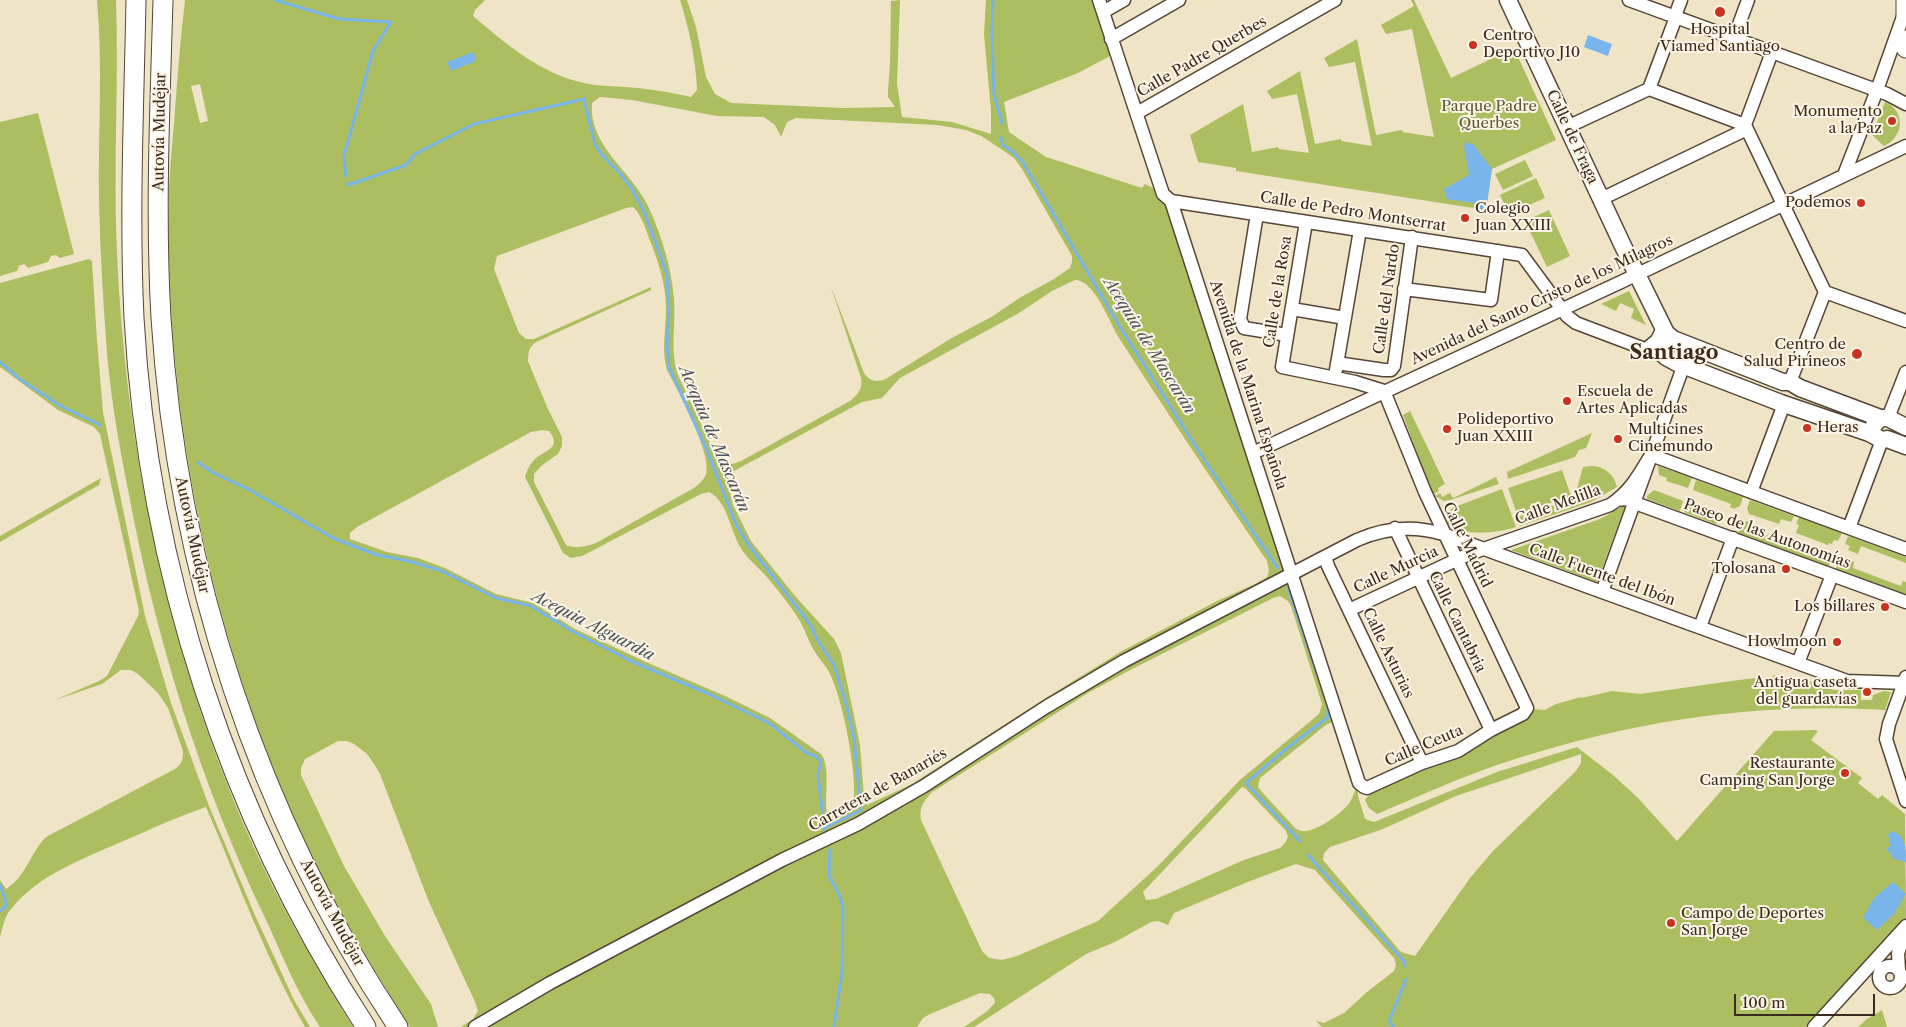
<!DOCTYPE html>
<html>
<head>
<meta charset="utf-8">
<style>
	body { margin:0 }
	#map { position:relative; width:1906px; height:1027px; overflow:hidden; background:#efe4c6; font-family:"Libre Caslon Text",serif }
	canvas { display:block }
	.scale { position:absolute; left:1734px; top:994px; width:141px; height:22px; box-sizing:border-box; border:2px solid #3b2a1e; border-top:0; padding-left:6px; font-size:15px; line-height:18px; white-space:nowrap; color:#3b2a1e; -webkit-text-stroke:4px #fcf5e5; paint-order:stroke }
</style>
</head>
<body>
<div id="map">
<canvas width="1906" height="1027"></canvas>
<div class="scale">100 m</div>
</div>
<script>
const ctx = document.querySelector('canvas').getContext('2d');
ctx.lineJoin = 'round';
function fill(path, color) { ctx.fillStyle = color; ctx.fill(path, 'evenodd'); }
function strokePath(path, color, width, dash) { ctx.strokeStyle = color; ctx.lineWidth = width; ctx.lineCap = dash ? 'butt' : 'round'; ctx.setLineDash(dash || []); ctx.stroke(path); }
function drawText(font, color, halo, rows, align = 'center') {
  ctx.font = font + ' "Libre Caslon Text",serif'; ctx.lineWidth = 4; ctx.setLineDash([]); ctx.textBaseline = 'middle'; ctx.strokeStyle = halo; ctx.fillStyle = color; for (const [text, x, y, turn = 0] of rows) {
    ctx.save(); ctx.translate(x, y); ctx.rotate((+turn || 0) * Math.PI / 180); ctx.textAlign = isNaN(turn) ? turn : align; if (halo) ctx.strokeText(text, 0, 0); ctx.fillText(text, 0, 0); ctx.restore();
  }
}
const green = new Path2D(`
	M97 0H116C119 84 113 169 117 253 125 438 162 621 231 794 263 875 307 953 353 1027H320C298 995 283 957 267 922 201 785 156 640 128 490 119 445 111 399 107 353 103 302 100 250 99 198 98 132 103 66 97 0Z
	M185 0H485L475 10 473 16C506 44 541 74 584 83 602 87 620 86 638 88 656 90 674 93 691 97L697 90C696 60 689 29 680 0H687L696 27 706 77 715 94 731 103 845 108 895 107 888 97V91L890 64 891 1 900 0 897 84 902 117 952 122 991 134V111L984 34 986 0H1094L1112 55 1078 73 1004 102 1009 132 1046 157 1142 188 1145 184 1157 190 1159 201 1169 209 1337 721 1327 724 1260 778 1258 787 1261 791 1295 828C1297 829 1300 831 1302 831 1315 833 1343 813 1350 802 1353 797 1355 790 1357 784L1358 796 1365 819 1374 822 1497 772 1577 747 1613 775 1638 798 1677 841 1774 731 1815 730 1818 731 1811 740 1862 778 1858 783 1878 799 1882 795 1905 814 1906 919 1806 1027H1322L1316 1021 1324 1023 1344 1013 1367 992 1394 971 1396 965 1394 958 1315 870 1296 864 1250 881 1174 913 1168 925 1158 921 1151 922 1115 942 1086 954 974 1027H964L986 1012 995 1003 994 998 990 994 980 993 930 1014 923 1018 917 1027H461L473 1019 478 1011 475 1002 429 902 380 774 374 764 367 754 354 744 347 741H338L305 759 301 768V775L344 866 385 936 431 1004 438 1027H410C364 954 319 880 286 800 205 607 164 398 169 189 170 167 172 145 174 124 177 83 180 41 185 0ZM200 84 208 121 200 123 191 86ZM600 97 632 100 717 116 764 117 775 125 781 137 787 122 796 118 937 125 966 130 981 136 998 147 1014 158 1022 169 1072 256V262L1070 268 1054 279 1021 297 993 316 950 339 884 380C874 382 870 381 864 373L830 284 861 378C863 389 858 394 850 401L741 461C731 465 724 467 717 458L677 373C670 348 676 325 674 300 672 269 662 237 649 208 633 172 588 146 592 103ZM633 207C641 214 645 227 649 238 658 261 666 283 666 309 666 330 661 349 667 370 677 389 713 455 706 474 704 480 699 484 694 488L596 543C584 547 577 549 566 545L534 482V474L541 466 558 454 562 446V437L547 407 528 361C528 352 529 347 536 342L651 290V287L534 339H526L519 333 494 269 497 256 626 208ZM1075 280C1094 279 1110 323 1119 338 1167 413 1217 487 1267 561L1269 571 1267 577 1255 584 1217 601 1122 651 1049 696 912 784 867 805 864 796 860 745 841 653 834 639 795 596 751 541 733 505 727 480 732 472 862 402 882 398 900 378 1019 313 1052 291ZM542 430 549 431C563 449 544 450 534 460 529 465 527 471 525 477L563 553 571 558 582 556 701 494 709 492C728 501 730 532 742 550 748 559 758 567 765 575 777 589 790 605 800 621 804 628 807 637 811 645 815 654 823 662 828 670 842 695 856 768 854 796 853 812 841 824 827 813 824 795 831 767 821 754L770 718 725 696 646 662 575 629 533 603 496 594 445 568 418 558 387 552 350 539V533L357 527 531 432ZM1280 596 1288 601 1291 606 1322 704 1319 714 1240 780 1157 867 1098 921 1017 956 1002 960 989 958 982 951 921 820C919 808 923 802 931 793L1088 693 1132 669 1273 598ZM1581 754V763L1576 771 1493 851 1470 878 1415 956 1404 953 1400 951 1323 860 1324 853 1330 847 1383 829 1456 796ZM1242 787 1245 788 1286 831 1288 837 1285 843 1280 848 1244 860 1156 899 1146 900 1143 892Z
	M1411 0H1414L1451 78 1514 48 1556 140 1492 169 1486 210 1236 171V168L1198 162 1190 135 1243 104 1252 152 1278 147 1279 149 1309 153 1297 94 1272 99 1267 91 1300 71 1315 144 1341 139V141L1372 146 1355 62 1329 67 1324 58 1357 39 1376 135 1402 130 1403 132 1434 137 1412 29 1386 34 1381 25 1414 6Z
	M1885 102C1906 111 1904 137 1884 146L1872 135Z
	M38 113 74 254 60 258 56 255 51 256 48 262 28 268 24 264 19 266 17 271 0 276V122Z
	M1525 160 1533 176 1503 190 1495 174Z
	M1536 178 1545 198 1509 214 1500 195Z
	M1549 210 1570 256 1547 267 1525 221Z
	M89 259 92 261 97 341 103 412 145 616 171 703 209 806 254 913 294 1000 310 1027H305C265 957 238 881 206 807 177 817 149 830 121 842 83 859 38 875 11 909 4 917 3 927 0 937V880L6 889C26 877 30 853 46 837L175 769C182 764 183 759 183 751L168 708 158 693 138 674 131 670H121L102 684 55 700 99 681 107 676 138 616 139 611 100 434 94 427 58 410 0 367V283Z
	M1629 291 1646 325 1631 318 1634 309 1620 303 1616 311 1601 304Z
	M1410 411 1445 484 1438 488 1439 491 1434 494 1423 469 1403 415Z
	M1592 433 1586 448 1579 450 1575 457 1508 479 1507 472Z
	M1591 466C1604 466 1614 474 1617 487L1591 502 1520 526 1517 517 1574 499 1583 467Z
	M1658 466 1692 478 1688 488 1666 481 1667 478 1659 475Z
	M1562 470 1571 496 1517 514 1508 488Z
	M1496 477 1499 484 1450 500 1444 501 1435 496 1440 493 1442 497 1450 493 1453 498Z
	M101 478 99 485 0 542V536Z
	M1696 480 1743 497 1740 506 1734 509 1730 507 1731 504 1693 490Z
	M1502 489 1516 527C1496 533 1466 537 1448 524L1447 515 1452 508Z
	M1654 490 1683 501 1680 511 1647 499V496Z
	M1750 500 1794 516 1791 522 1781 519 1779 524 1749 514 1747 509Z
	M1688 503 1720 514 1716 524 1684 512Z
	M1623 506H1625L1597 582 1511 550 1600 519Z
	M1799 517 1842 533 1838 541 1834 540 1832 544 1829 543 1828 545 1796 533 1799 525 1796 524Z
	M1747 521 1757 526 1764 531 1763 534 1807 549H1819L1829 552 1828 556 1832 558 1829 566 1738 533 1742 524Z
	M1848 536 1906 557V563L1861 546 1858 554 1848 550 1850 546 1845 544Z
	M1846 558 1854 562 1853 568 1901 586 1903 581 1906 582V595L1836 569 1839 561 1844 562Z
	M1775 675 1809 686 1810 681 1834 690H1861V700H1872L1873 695 1884 691 1891 692 1885 710C1748 702 1627 722 1497 765 1456 779 1417 797 1377 814L1369 808 1365 800 1372 791 1526 718 1530 715 1532 709 1545 710 1556 704 1581 697V698L1612 691 1640 694 1746 679 1759 678 1762 679 1769 678Z
	M1882 1010 1887 1027H1858L1867 1019Z`);
const water = new Path2D(`
	M1588 35 1612 44 1608 56 1584 47Z
	M473 52 476 61 451 71 447 62Z
	M1468 141 1469 144H1473L1492 169 1486 210 1473 208 1474 203 1447 199 1444 189 1469 175 1464 146 1465 143Z
	M1893 831C1906 837 1906 848 1906 862L1894 859 1886 848 1891 846 1888 834Z
	M1893 882 1906 894 1894 914 1877 930 1863 918 1874 898Z`);
const stream = new Path2D(`
	M275 0 339 19 391 22 373 51 344 156 346 176
	M993 0 992 35 994 94 1002 123
	M1001 138 1003 145 1013 152 1023 162 1119 325 1202 456 1278 568
	M348 183V185L406 165 415 154 474 124 584 99 595 144 602 155 620 173 632 189 643 209 656 243 667 274 669 312 667 345 669 367 708 452 736 524 748 544 810 624 817 639 834 665 846 703 854 738 861 810 824 828
	M0 362 21 380 61 406 100 425
	M198 462 212 472 250 490 333 538 377 555 409 561 442 571 496 598 531 606 572 631 631 661 709 694 769 723 807 753 815 756 821 761 818 775 825 833
	M1288 588 1320 682
	M1300 841 1246 783 1286 749 1328 717V707
	M830 850 829 876 839 894 843 907 842 972 834 1027
	M1308 855 1403 960 1405 966
	M0 885 6 901V906L0 911
	M1394 1027 1390 1023V1019L1406 979`);
const minor = new Path2D(`
	M1099 0 1163 194 1171 201 1359 783 1364 787 1367 788 1422 763 1458 751 1491 730 1523 714 1527 708 1425 492 1384 391 1355 382 1282 367 1306 222
	M1629 0 1887 94 1906 104
	M1103 12 1124 0
	M1675 16 1681 0
	M1734 38 1748 0
	M1111 39 1179 0
	M1649 89 1745 125 1825 292 1906 321
	M1649 89 1676 17
	M1137 113 1335 0
	M1745 125 1772 52
	M1567 127 1649 89
	M1844 175 1877 90 1905 11
	M1601 199 1747 129
	M1171 201 1522 255 1567 316 1576 323 1666 357
	M1257 214 1240 319 1244 328 1287 335
	M1404 289 1491 300 1498 251
	M1292 309 1345 318
	M1645 350 1657 340 1663 328
	M1337 363 1384 370H1391L1394 366 1412 237
	M1336 370 1360 230
	M1790 382 1825 292
	M1888 418 1906 372
	M1253 453 1621 282 1906 146
	M1651 455 1906 549
	M1751 492 1784 404
	M1617 500 1626 499 1635 503 1906 602
	M1395 528 1491 730
	M1849 528 1882 440
	M1325 557 1328 566 1422 763
	M1602 592 1682 370 1683 359 1678 341
	M1349 610 1469 554 1610 505C1630 492 1639 475 1651 455
	M1700 627 1733 538
	M1798 663 1832 575
	M1906 677 1889 724 1886 739 1906 801
	M1879 977a11 11 0 1 1 22 0a11 11 0 1 1-22 0Z
	M1899 971 1898 953 1906 932
	M475 1027 550 983 782 860 858 824 924 786 1046 707 1124 661 1357 540C1386 527 1413 525 1443 534L1847 681 1906 683
	M1814 1027 1906 926`);
const major = new Path2D(`
	M1508 0 1623 246 1666 333 1673 339 1783 382H1790L1800 388 1880 418
	M1673 339 1666 347V357L1677 363 1781 403 1869 433 1882 440 1887 439 1906 446
	M1874 425 1878 420 1883 418H1888L1906 427`);
const highway = new Path2D(`
	M136 0C134 106 129 212 134 318 148 569 229 817 366 1027
	M163 0C160 106 155 213 161 318 177 571 258 817 398 1027
	M1906 0V16
	M1906 40V48`);
const markers = [
	[1720,12,6,"#c8321e"],
	[1473,45,5,"#c8321e"],
	[1892,121,5,"#c8321e"],
	[1861,203,5,"#c8321e"],
	[1465,218,5,"#c8321e"],
	[1857,354,6,"#c8321e"],
	[1567,401,5,"#c8321e"],
	[1807,428,5,"#c8321e"],
	[1447,429,5,"#c8321e"],
	[1618,439,5,"#c8321e"],
	[1786,569,5,"#c8321e"],
	[1885,607,5,"#c8321e"],
	[1837,642,5,"#c8321e"],
	[1867,692,5,"#c8321e"],
	[1845,773,5,"#c8321e"],
	[1671,923,5,"#c8321e"]
];
const poiNames = [
	["Hospital",1720,30,"center"],
	["Viamed Santiago",1720,47,"center"],
	["Centro",1483,36,"left"],
	["Deportivo J10",1483,53,"left"],
	["Monumento",1882,112],
	["a la Paz",1882,129],
	["Podemos",1851,203],
	["Colegio",1475,209,"left"],
	["Juan XXIII",1475,226,"left"],
	["Centro de",1846,345],
	["Salud Pirineos",1846,362],
	["Escuela de",1577,392,"left"],
	["Artes Aplicadas",1577,409,"left"],
	["Polideportivo",1457,420,"left"],
	["Juan XXIII",1457,437,"left"],
	["Heras",1817,428,"left"],
	["Multicines",1628,430,"left"],
	["Cinemundo",1628,447,"left"],
	["Tolosana",1776,569],
	["Los billares",1875,607],
	["Howlmoon",1827,642],
	["Antigua caseta",1857,683],
	["del guardavías",1857,700],
	["Restaurante",1835,764],
	["Camping San Jorge",1835,781],
	["Campo de Deportes",1681,914,"left"],
	["San Jorge",1681,931,"left"]
];
const streetNames = [
	["Calle Padre Querbes",1202,57,-30],
	["Autovía Mudéjar",160,132,-89],
	["Calle de Fraga",1572,137,65],
	["Calle de Pedro Montserrat",1353,212,9],
	["Calle de la Rosa",1278,292,-81],
	["Calle del Nardo",1387,299,-82],
	["Avenida del Santo Cristo de los Milagros",1542,300,-25],
	["Avenida de la Marina Española",1248,385,72],
	["Calle Melilla",1558,505,-20],
	["Paseo de las Autonomías",1767,534,20],
	["Autovía Mudéjar",192,535,78],
	["Calle Madrid",1467,545,64],
	["Calle Murcia",1396,570,-25],
	["Calle Fuente del Ibón",1602,575,20],
	["Calle Cantabria",1457,622,64],
	["Calle Asturias",1388,653,64],
	["Calle Ceuta",1424,746,-23],
	["Carretera de Banariés",878,790,-29],
	["Autovía Mudéjar",332,913,62]
];
const parkNames = [
	["Parque Padre",1489,107],
	["Querbes",1489,124]
];
const waterNames = [
	["Acequia de Mascarán",1149,346,58],
	["Acequia de Mascarán",714,439,67],
	["Acequia Alguardia",593,626,27]
];
const districtNames = [
	["Santiago",1674,353]
];
fill(green, '#adbe61');
fill(water, '#79b5eb');
strokePath(stream, '#79b5eb', 3);
strokePath(minor, '#564637', 15);
strokePath(major, '#564637', 19);
strokePath(highway, '#564637', 21);
strokePath(minor, '#fff', 12);
strokePath(major, '#fff', 16);
strokePath(highway, '#fff', 19);
for (const [x, y, r, color] of markers) { const dot = new Path2D(); dot.arc(x, y, r, 0, 2 * Math.PI); ctx.fillStyle = color; ctx.fill(dot); strokePath(dot, '#fcf5e5', 2); }
drawText('15px', '#3b2a1e', '#fcf5e5', poiNames, 'right');
drawText('15px', '#3b2a1e', '#fcf5e5', streetNames);
drawText('15px', '#5d5632', '#fcf5e5', parkNames);
drawText('italic 16px', '#4e545c', '#fcf5e5', waterNames);
drawText('bold 20px', '#3b2a1e', '#fcf5e5', districtNames);
</script>
</body>
</html>
